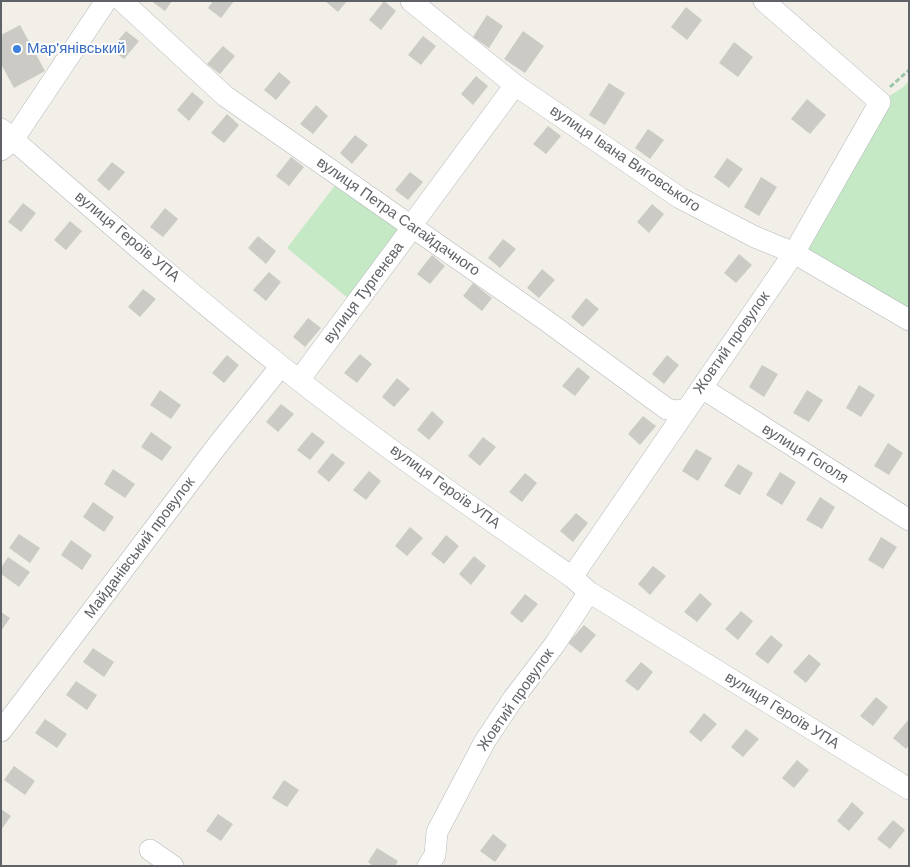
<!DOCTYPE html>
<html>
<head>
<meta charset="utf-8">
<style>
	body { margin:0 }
	#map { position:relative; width:910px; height:867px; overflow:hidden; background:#f1efe8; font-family:Arial,sans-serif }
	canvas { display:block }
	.frame { position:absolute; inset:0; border:2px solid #5f6368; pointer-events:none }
</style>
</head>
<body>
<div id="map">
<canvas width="910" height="867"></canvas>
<div class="frame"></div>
</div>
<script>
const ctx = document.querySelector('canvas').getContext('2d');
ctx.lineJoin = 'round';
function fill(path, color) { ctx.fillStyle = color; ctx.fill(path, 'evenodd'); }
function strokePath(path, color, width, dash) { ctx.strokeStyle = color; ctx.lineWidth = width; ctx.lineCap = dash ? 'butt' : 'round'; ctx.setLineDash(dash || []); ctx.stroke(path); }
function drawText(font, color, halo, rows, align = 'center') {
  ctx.font = font + ' Arial,sans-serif'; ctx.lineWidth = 4; ctx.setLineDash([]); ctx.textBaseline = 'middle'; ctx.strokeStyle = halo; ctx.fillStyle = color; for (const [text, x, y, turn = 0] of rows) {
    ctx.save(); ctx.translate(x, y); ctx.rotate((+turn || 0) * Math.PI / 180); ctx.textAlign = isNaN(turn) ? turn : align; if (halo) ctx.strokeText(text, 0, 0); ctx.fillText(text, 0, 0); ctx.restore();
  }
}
const green = new Path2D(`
	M909 81V315L807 256 806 237 886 98 902 88Z
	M340 179 406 227 354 303 287 248Z`);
const building = new Path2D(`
	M151 1H172L165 11Z
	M213 1H234L221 18 208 8Z
	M325 1H347L338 12Z
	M384 1 396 11 381 30 369 20Z
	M686 7 702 20 687 40 671 27Z
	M487 15 503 26 489 48 473 37Z
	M20 25 45 71 14 88 1 64V35Z
	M126 31 139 41 124 59 111 49Z
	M523 31 544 46 525 73 504 59Z
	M423 36 436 46 421 65 408 55Z
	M734 42 753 57 738 77 719 63Z
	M223 46 235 56 220 74 207 64Z
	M279 72 291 82 276 100 264 90Z
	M476 76 488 86 473 105 461 94Z
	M609 83 625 93 605 125 589 115Z
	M192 92 204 102 189 121 177 110Z
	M807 99 826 115 810 134 791 119Z
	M316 105 328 116 313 134 300 124Z
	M227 114 239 125 224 143 211 133Z
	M548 126 561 136 546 154 533 144Z
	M648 129 664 140 650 159 635 148Z
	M355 135 368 145 352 164 340 153Z
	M291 157 304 167 289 186 276 176Z
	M727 158 743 169 729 188 714 177Z
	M112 162 125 172 109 191 97 180Z
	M410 172 423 182 408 200 395 190Z
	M761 177 777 187 759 216 744 207Z
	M23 203 36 213 21 232 8 222Z
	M652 204 664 214 649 233 637 222Z
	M165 208 178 219 163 237 150 227Z
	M70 221 82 231 66 250 54 240Z
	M258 236 276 251 266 264 248 248Z
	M503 239 516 249 500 268 488 258Z
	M739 254 752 265 736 283 724 273Z
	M432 255 445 266 430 284 417 274Z
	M542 269 555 280 539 298 527 288Z
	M269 272 281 282 266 301 253 290Z
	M473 283 492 298 482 311 463 296Z
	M143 289 156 299 140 317 128 307Z
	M586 298 599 309 583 327 571 317Z
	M308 318 321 328 305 347 293 337Z
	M360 354 372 364 357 383 344 373Z
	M227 355 239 365 224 383 212 373Z
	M667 355 679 365 664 384 652 374Z
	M762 365 778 374 764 397 749 387Z
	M578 367 590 377 575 396 562 386Z
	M397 378 410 389 394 407 382 397Z
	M859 385 875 395 861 417 846 408Z
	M160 390 181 405 171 419 150 405Z
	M807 390 823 400 809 422 793 413Z
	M281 404 294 414 278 432 266 422Z
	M432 411 444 422 429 440 417 430Z
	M643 416 656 426 640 445 628 434Z
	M151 432 172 447 162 461 141 447Z
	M312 432 325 442 310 460 297 450Z
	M483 437 496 447 480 466 468 456Z
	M888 443 903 453 889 475 874 466Z
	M696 449 712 458 698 481 682 471Z
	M332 453 345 463 329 482 317 472Z
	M738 464 753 473 740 495 724 486Z
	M113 469 135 484 125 498 104 484Z
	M369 471 381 481 366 500 353 490Z
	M780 472 796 482 782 505 766 495Z
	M525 473 537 483 522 502 509 492Z
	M820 497 835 507 822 529 806 520Z
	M93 502 114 517 104 532 83 517Z
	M576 513 588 523 573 542 560 531Z
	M410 527 423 538 407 556 395 546Z
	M19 534 40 548 30 563 9 548Z
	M446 535 459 546 444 564 431 554Z
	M881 537 897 547 883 569 868 560Z
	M71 540 92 555 82 570 61 555Z
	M474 556 486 566 471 585 459 574Z
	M8 557 30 572 19 587 1 574V568Z
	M653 566 666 576 650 595 638 584Z
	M700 593 712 604 697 622 684 612Z
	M525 594 538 604 522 623 510 613Z
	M741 611 753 621 738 640 725 629Z
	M1 612 10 618 1 631Z
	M584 625 596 635 581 653 568 643Z
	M771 635 783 645 768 664 755 654Z
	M93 648 114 662 104 677 83 662Z
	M809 654 821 664 806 683 793 672Z
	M641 662 653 672 638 691 625 681Z
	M76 681 97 695 87 710 66 695Z
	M876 697 888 707 873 726 860 716Z
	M704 713 717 724 701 742 689 732Z
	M45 719 67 734 57 748 35 733Z
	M909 719V745L906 749 893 738Z
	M746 729 759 739 743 757 731 747Z
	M797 760 809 770 794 788 782 778Z
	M14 766 35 781 25 795 4 780Z
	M284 780 299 790 287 807 272 798Z
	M852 802 864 813 849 831 837 821Z
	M1 809 11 816 1 830Z
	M218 814 233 824 221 841 206 831Z
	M893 820 905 830 890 849 877 839Z
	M493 834 507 845 495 862 480 851Z
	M377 848 398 861 395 866H373L368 862Z`);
const path = new Path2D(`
	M890 87 909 70`);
const minor = new Path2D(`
	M122 1 225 96 544 319 667 409 677 411 687 409
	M411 1 515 85 680 198 755 237 794 253 909 320
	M1 129C93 209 185 290 281 366 375 441 474 509 572 577L589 592 909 789
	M1 150 13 140 106 1
	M299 380 409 232 411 226 515 85
	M702 388 909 520
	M572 577 794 253 880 102 764 1
	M1 731 220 442 281 366
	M150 850 173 866
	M428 866 435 855 437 832 485 741 513 699 555 644 589 592`);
const markers = [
	[17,49,5,"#3f7fe0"]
];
const shopNames = [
	["Мар'янівський",27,49]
];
const streetNames = [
	["вулиця Івана Виговського",625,159,34],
	["вулиця Петра Сагайдачного",398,217,35],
	["вулиця Героїв УПА",127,237,40],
	["вулиця Тургенєва",364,293,-53],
	["Жовтий провулок",732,343,-55],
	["вулиця Гоголя",805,454,32],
	["вулиця Героїв УПА",445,487,36],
	["Майданівський провулок",140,548,-53],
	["Жовтий провулок",516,700,-55],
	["вулиця Героїв УПА",782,711,32]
];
fill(green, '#c5e8c5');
fill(building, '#cccac5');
strokePath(minor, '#b5b8bc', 22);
strokePath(path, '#9cc7a9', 3, [5, 2.5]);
strokePath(minor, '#fff', 21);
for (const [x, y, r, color] of markers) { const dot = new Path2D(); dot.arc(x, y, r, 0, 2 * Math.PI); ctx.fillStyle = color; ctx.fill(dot); strokePath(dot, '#fff', 2); }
drawText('15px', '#366cbe', '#fff', shopNames, 'left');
drawText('15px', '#5f6368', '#fff', streetNames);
</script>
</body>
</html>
